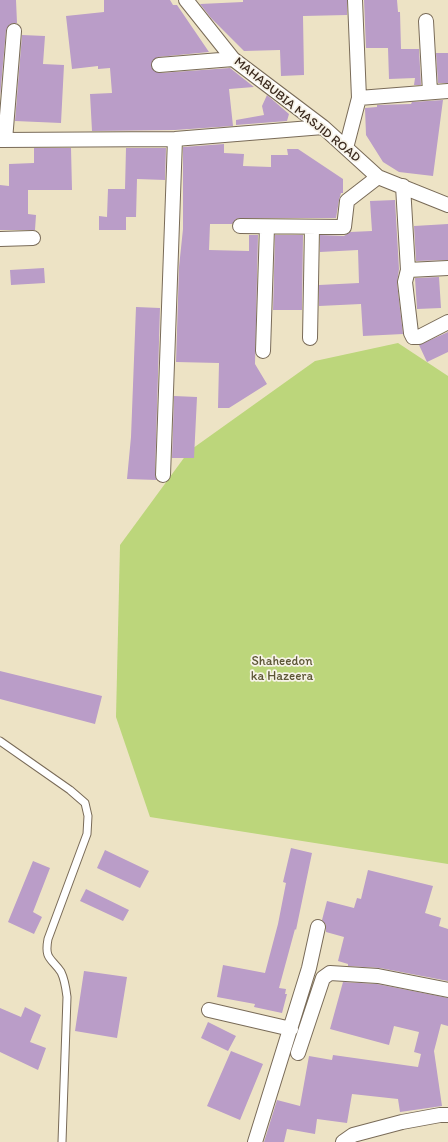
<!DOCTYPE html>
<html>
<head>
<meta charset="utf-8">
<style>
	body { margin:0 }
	canvas { display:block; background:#ede3c5 }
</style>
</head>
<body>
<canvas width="448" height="1142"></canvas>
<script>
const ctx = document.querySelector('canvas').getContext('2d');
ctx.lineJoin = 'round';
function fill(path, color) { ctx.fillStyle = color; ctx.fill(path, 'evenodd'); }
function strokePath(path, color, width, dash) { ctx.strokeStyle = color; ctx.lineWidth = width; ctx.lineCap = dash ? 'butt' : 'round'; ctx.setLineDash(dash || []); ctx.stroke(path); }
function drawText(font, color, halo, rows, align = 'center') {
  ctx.font = font + ' Itim,sans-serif'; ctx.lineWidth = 3.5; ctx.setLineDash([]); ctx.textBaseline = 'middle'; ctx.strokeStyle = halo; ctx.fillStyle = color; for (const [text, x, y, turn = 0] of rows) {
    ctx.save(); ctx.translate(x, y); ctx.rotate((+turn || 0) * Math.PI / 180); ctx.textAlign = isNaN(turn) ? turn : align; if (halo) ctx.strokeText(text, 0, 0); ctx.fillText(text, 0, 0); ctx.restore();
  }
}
const green = new Path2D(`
	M398 343 448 376V864L150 817 116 717 120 545 189 451 315 361Z`);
const building = new Path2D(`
	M0 0H16L17 23 10 24 6 30 0 97Z
	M104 0H170L173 5H177L209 52 158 57 152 61V69L160 73 230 68 254 87 229 89 233 126 175 130 92 131 90 94 112 93 110 68 98 69V66L72 69 66 16 104 12Z
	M243 0H347V15L303 16 304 75 281 76 280 50 244 51 211 18 200 4 243 2Z
	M364 0H397L398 12H400L401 49H419L421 85H414L415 78 389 79 388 48H366Z
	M22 35 45 36 43 64 64 65 61 123 15 121Z
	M436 53H448V83H438Z
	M267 95 289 114 287 121 236 125V120L264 115 262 106Z
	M443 100 433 176 399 172 383 162 366 135 365 108 377 107V105L411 104 412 102Z
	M224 144V153L244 154 243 166 271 167V155H288L287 149H298L343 179V193H341L339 200 336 218H240L236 219 232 224H210L209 250 249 251V235H258L255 364 267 384 229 408H218L219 363 176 362 179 267 183 229V147Z
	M34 148H71L72 190H28V214L36 215 35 230H0V185L9 186V164L34 163Z
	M126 148H166L165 180 137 179 136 217H126V230H99V216L107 217 108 189H125Z
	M395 200 399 269 397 283 403 334 363 336 361 304 319 306V285L359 283 358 250 320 252V235L344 236 350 232 372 231 370 201Z
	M448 224V260L416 261 414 226Z
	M275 235H303L302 310H273Z
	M44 268 45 283 11 285 10 270Z
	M439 277 441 308 417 309 415 278Z
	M136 307 160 308 155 475 157 480 127 479 131 437Z
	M448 332V352L427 362 419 345Z
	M174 396 197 397 194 458H172Z
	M0 671 102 696 95 724 0 699Z
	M291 848 312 853 296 930 295 929 279 988 286 989 285 994H287L282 1013 254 1007 255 1004 217 997 223 965 265 973 278 924 286 883 283 882Z
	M105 850 149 871 140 888 97 868Z
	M33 861 50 868 33 912 42 917 34 934 8 922Z
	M368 870 433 886 425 913 441 918 439 926 448 929V981L380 968 348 966V964L338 961 344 937 326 932V925L322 920 327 901 354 908 357 898 361 899Z
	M86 889 129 910 123 921 80 901Z
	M84 971 127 977 117 1038 75 1031Z
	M343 982 377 984 448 998V1026L441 1024 434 1051 442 1106 400 1112 398 1099 352 1094 347 1123 317 1119 315 1134 287 1129 284 1142H264L277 1100 300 1106 309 1056 332 1060 333 1055 418 1067 421 1054 414 1052 419 1032 394 1026 389 1045 330 1029Z
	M25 1007 41 1015 30 1042 46 1048 38 1070 0 1052V1008L21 1017Z
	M208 1022 236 1036 228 1051 201 1038Z
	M231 1051 263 1064 240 1120 207 1106Z`);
const lane = new Path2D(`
	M0 741 70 790 85 803 88 816 87 834 48 939C44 960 52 958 61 972 65 980 66 989 67 997L62 1142`);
const street = new Path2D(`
	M186 0 233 59 323 127 378 177 448 205
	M426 21 430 92
	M159 65 233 59
	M359 98 448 91
	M0 140 175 139 323 127
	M5 140 14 31
	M346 148 359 98 355 0
	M403 186 408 270 405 282 411 333 413 337H419L448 322
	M240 226 344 227 347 201 378 177
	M0 239 33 238
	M408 270 448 268
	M310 338 312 228
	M263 351 267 227
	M163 475 175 139
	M209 1010 291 1029
	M298 1053 323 978 330 973 378 976 448 990
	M255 1142 309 968 318 927
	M343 1142 353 1135 402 1122 440 1115H448`);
const streetNames = [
	["MAHABUBIA MASJID ROAD",297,110,39]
];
const parkNames = [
	["Shaheedon",282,662],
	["ka Hazeera",282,677]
];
fill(green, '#bcd67b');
fill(building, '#ba9dc8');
strokePath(lane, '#796b58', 9);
strokePath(street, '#796b58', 16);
strokePath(lane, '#fff', 7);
strokePath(street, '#fff', 14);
drawText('13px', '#3b2a1e', '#f7f3e8', streetNames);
drawText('13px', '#5b5535', '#f7f3e8', parkNames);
</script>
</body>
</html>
